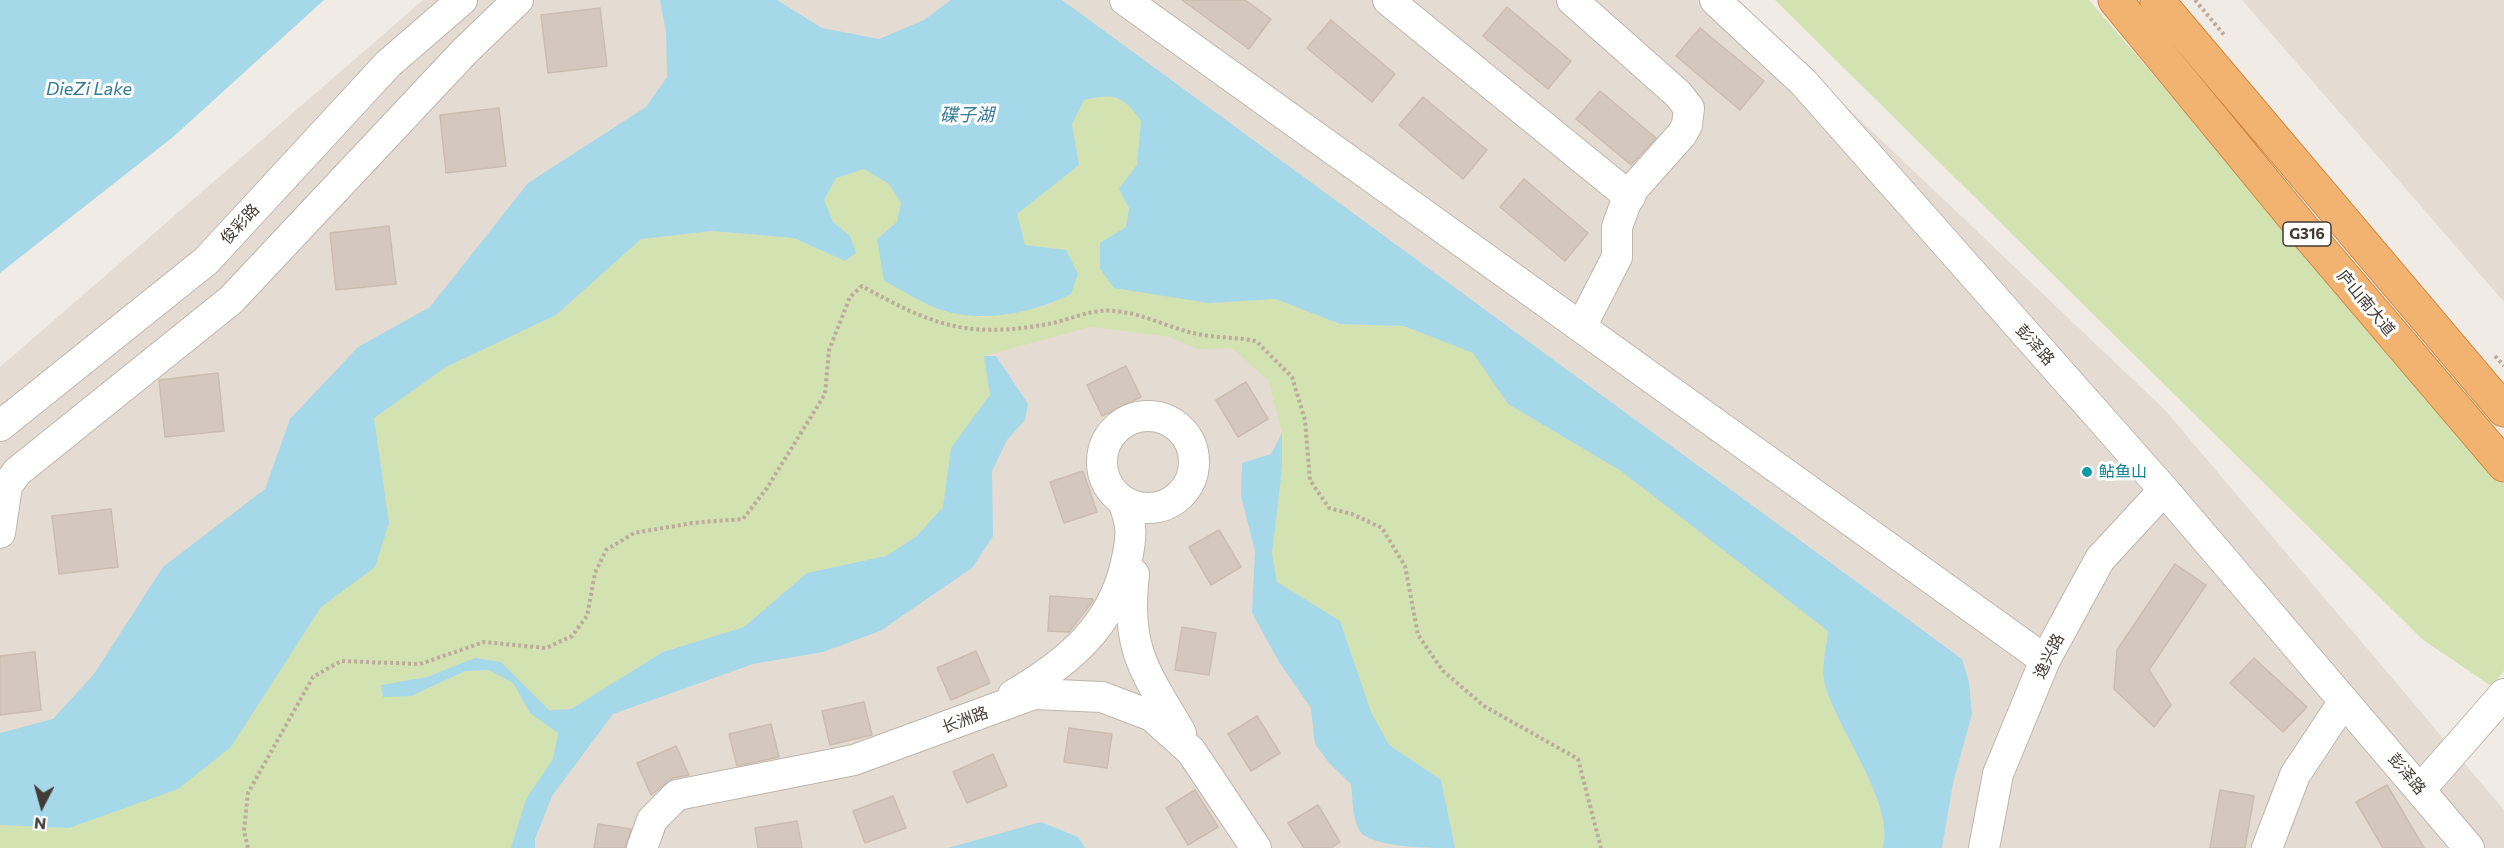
<!DOCTYPE html>
<html>
<head>
<meta charset="utf-8">
<style>
	body { margin:0 }
	#map { position:relative; width:2504px; height:848px; overflow:hidden; background:#f1ebe5; font-family:Commissioner,sans-serif }
	canvas { display:block }
	.north { position:absolute; left:12px; top:776px; width:60px; height:60px; -webkit-text-stroke:4px #fff; paint-order:stroke; rotate:186deg; font-size:16px; font-weight:700; line-height:24px; text-align:center; color:#433b35 }
	.north::after { content:''; display:block; margin:auto; width:21px; height:27px; background:#433b35; clip-path:polygon(50% 0,100% 100%,50% 72%,0 100%) }
</style>
</head>
<body>
<div id="map">
<canvas width="2504" height="848"></canvas>
<div class="north">N</div>
</div>
<script>
const ctx = document.querySelector('canvas').getContext('2d');
ctx.lineJoin = 'round';
function fill(path, color) { ctx.fillStyle = color; ctx.fill(path, 'evenodd'); }
function strokePath(path, color, width, dash) { ctx.strokeStyle = color; ctx.lineWidth = width; ctx.lineCap = dash ? 'butt' : 'round'; ctx.setLineDash(dash || []); ctx.stroke(path); }
function drawText(font, color, halo, rows, align = 'center') {
  ctx.font = font + ' Commissioner,"Noto Sans SC",sans-serif'; ctx.lineWidth = 6; ctx.setLineDash([]); ctx.textBaseline = 'middle'; ctx.strokeStyle = halo; ctx.fillStyle = color; for (const [text, x, y, turn = 0] of rows) {
    ctx.save(); ctx.translate(x, y); ctx.rotate((+turn || 0) * Math.PI / 180); ctx.textAlign = isNaN(turn) ? turn : align; if (halo) ctx.strokeText(text, 0, 0); ctx.fillText(text, 0, 0); ctx.restore();
  }
}
const residential = new Path2D(`
	M423 0H1734L2165 410 2504 810V848H0V367Z
	M2242 0H2504V302Z`);
const green = new Path2D(`
	M1775 0H2089L2504 484V671L2491 686 2422 639Z
	M1109 95 1128 102 1141 120 1137 165 1119 189 1129 208 1126 227 1208 303 1276 299 1340 324 1404 326 1473 353 1508 404 1621 471 1828 631C1826 646 1821 666 1824 681 1836 730 1895 802 1883 848H1455L1441 780 1389 745 1371 712 1340 621 1277 582 1272 554 1282 468V433L1268 380 1232 348 1197 349 1170 337 1090 327 984 356 990 395 951 448 943 507 917 536 886 556 807 573 744 627 663 652 571 709 549 710 501 662 475 658 427 677 382 685 411 696 465 671 489 670 513 683 530 713 558 733 553 759 526 799 511 848H0V825L69 828 231 747 321 607 375 567 389 523 374 418 446 367 556 315 641 239 712 231 794 238 845 261 850 236 833 222 824 200 836 178 864 169 889 184 901 203 897 222 942 310 983 317 1050 305 1066 250 1025 245 1017 214 1079 165 1072 124 1084 100Z`);
const water = new Path2D(`
	M0 0H324L173 137 0 273Z
	M660 0H777L822 28 879 39 924 20 951 0H1062L1962 659 1969 682 1972 714 1953 783 1942 848H1883C1895 801 1836 730 1824 681 1821 666 1827 646 1828 631L1621 471 1508 404 1473 353 1404 326 1340 324 1276 299 1208 303 1114 288 1100 269V243L1126 227 1129 208 1119 189 1137 165 1141 121C1123 95 1114 93 1084 100L1072 124 1079 165 1017 214 1025 245 1066 250 1078 274 1071 294C1035 312 982 324 942 310 922 304 903 290 884 281L877 239 897 222 901 203 889 184 864 169 836 178 824 200 833 222 850 236 856 253 845 261 794 238 712 231 641 239 556 315 446 367 374 418 389 523 375 567 321 607 231 747 178 789 69 828 0 825V733L53 719 94 674 163 567 265 489 290 419 358 347 430 307 528 183 646 107 667 77 666 32Z
	M984 356H996L1028 404 1025 420 1007 440 992 471 993 536 972 568 880 631 823 652 753 664 613 714 552 796 535 839V848H511L526 799 553 759 558 733 530 713 513 683 489 670 465 671 411 696 383 697 381 685 427 677 475 658 501 662 549 710 571 709 663 652 744 627 807 573 886 556 917 536 943 507 951 448 990 395Z
	M1282 433V468L1272 554 1277 582 1340 621 1371 712 1389 745 1441 780 1455 848C1427 848 1381 848 1362 834 1352 822 1353 799 1351 784L1330 764 1315 744 1311 708 1279 662 1252 613 1255 551 1241 496 1242 463 1271 454Z
	M1041 822 1078 837 1085 848H948Z`);
const building = new Path2D(`
	M1182 0H1245L1271 19 1249 49Z
	M1507 7 1571 61 1548 89 1483 36Z
	M600 8 607 66 548 73 541 15Z
	M1331 20 1395 74 1372 102 1307 48Z
	M1700 28 1764 81 1740 110 1676 56Z
	M1600 91 1656 138 1631 165 1576 119Z
	M1423 97 1487 150 1463 179 1399 125Z
	M499 108 506 166 446 173 440 115Z
	M1524 179 1588 233 1565 261 1500 207Z
	M389 226 396 284 336 290 330 233Z
	M1126 366 1141 397 1102 416 1087 385Z
	M218 373 224 431 165 437 159 380Z
	M1246 382 1268 419 1238 437 1216 400Z
	M1083 471 1097 512 1064 523 1050 482Z
	M111 509 118 567 59 574 52 516Z
	M1219 530 1241 567 1211 585 1189 547Z
	M2175 564 2206 585 2149 670 2171 705 2154 727 2114 689 2117 650Z
	M1050 596 1093 599V601L1069 632 1048 631Z
	M1182 627 1216 633 1209 675 1175 670Z
	M976 651 990 683 951 700 937 668Z
	M35 652 41 710 0 715V656Z
	M2254 658 2307 707 2283 732 2230 683Z
	M864 702 872 735 830 745 822 711Z
	M1257 716 1280 753 1251 771 1228 734Z
	M771 724 779 757 737 766 729 734Z
	M1069 728 1112 734 1107 768 1064 762Z
	M676 746 689 775 673 778 651 795 637 763Z
	M993 754 1007 786 967 803 953 772Z
	M2387 785 2424 848H2383L2356 802Z
	M1195 790 1218 827 1188 845 1166 808Z
	M2220 790 2254 796 2245 848H2210Z
	M893 796 906 828 865 843 853 811Z
	M1318 805 1340 842 1331 848H1304L1288 823Z
	M797 821 802 848H758L755 828Z
	M598 824 631 829 625 848H594Z`);
const path = new Path2D(`
	M2195 0 2225 36
	M2495 356 2504 366
	M248 848 244 831 248 793 313 677 341 661 420 664 484 642 546 648 572 636 587 616 595 573 606 550 634 533 692 523 743 519 767 488 825 394 829 350 850 297 862 286C932 325 967 339 1048 324 1070 320 1092 308 1115 311 1141 313 1168 327 1193 333 1213 338 1236 337 1256 341L1292 377 1305 420 1310 480 1329 508 1352 514 1382 528 1405 566 1418 635 1443 671 1484 706 1578 759 1601 848`);
const minor = new Path2D(`
	M1125 0 2045 660
	M1388 0 1630 197
	M1572 0 1678 94 1689 108 1687 125 1682 134 1634 188 1625 205 1617 227V257L1581 327
	M1715 0 1804 83 2164 490 2469 848
	M1102 462a46 46 0 1 1 92 0a46 46 0 1 1-92 0Z
	M0 426 206 261 388 64 462 0
	M0 533 7 486 17 472 231 300 465 51 518 0
	M1134 574C1125 649 1145 671 1181 733
	M1013 695C1067 663 1112 627 1126 563 1132 537 1133 524 1122 500
	M2420 790 2504 694
	M642 848 652 820 677 795 854 760 1034 694 1102 697 1152 716 1191 751 1256 848
	M1984 848 1998 774 2045 660 2100 559 2164 490
	M2267 848 2295 775 2344 701`);
const highway = new Path2D(`
	M2115 0 2304 230 2504 465
	M2157 0 2504 410`);
const markers = [
	[2087,472,6,"#0f9aa8"]
];
const shields = [
	[2307,234,48]
];
const shieldNames = [
	["G316",2307,234]
];
const streetNames = [
	["俊彩路",240,224,-47],
	["庐山南大道",2366,303,50],
	["彭泽路",2035,345,48],
	["逸兴路",2049,656,-64],
	["长洲路",965,720,-20],
	["彭泽路",2407,774,50]
];
const cultureNames = [
	["鲇鱼山",2099,472]
];
const waterNames = [
	["DieZi Lake",89,89],
	["碟子湖",967,115]
];
fill(residential, '#e4dcd3');
fill(green, '#d3e2b1');
fill(water, '#a5d8e9');
fill(building, '#d4c8be');
strokePath(building, '#ccbcaf', 1.5);
strokePath(minor, '#beb5ab', 32);
strokePath(highway, '#cf8640', 35);
strokePath(path, '#bcab9b', 4, [3, 3]);
strokePath(minor, '#fff', 30);
strokePath(highway, '#f1b36f', 33);
for (const [x, y, r, color] of markers) { const dot = new Path2D(); dot.arc(x, y, r, 0, 2 * Math.PI); ctx.fillStyle = color; ctx.fill(dot); strokePath(dot, '#fff', 2); }
for (const [x, y, w] of shields) { const box = new Path2D(); box.roundRect(x - w / 2, y - 12, w, 24, 4.5); ctx.fillStyle = '#fff'; ctx.fill(box); strokePath(box, '#433b35', 1.5); }
drawText('bold 15px', '#433b35', null, shieldNames);
drawText('16px', '#433b35', '#fff', streetNames);
drawText('16px', '#0d838f', '#fff', cultureNames, 'left');
drawText('italic 18px', '#347b96', '#fff', waterNames);
</script>
</body>
</html>
